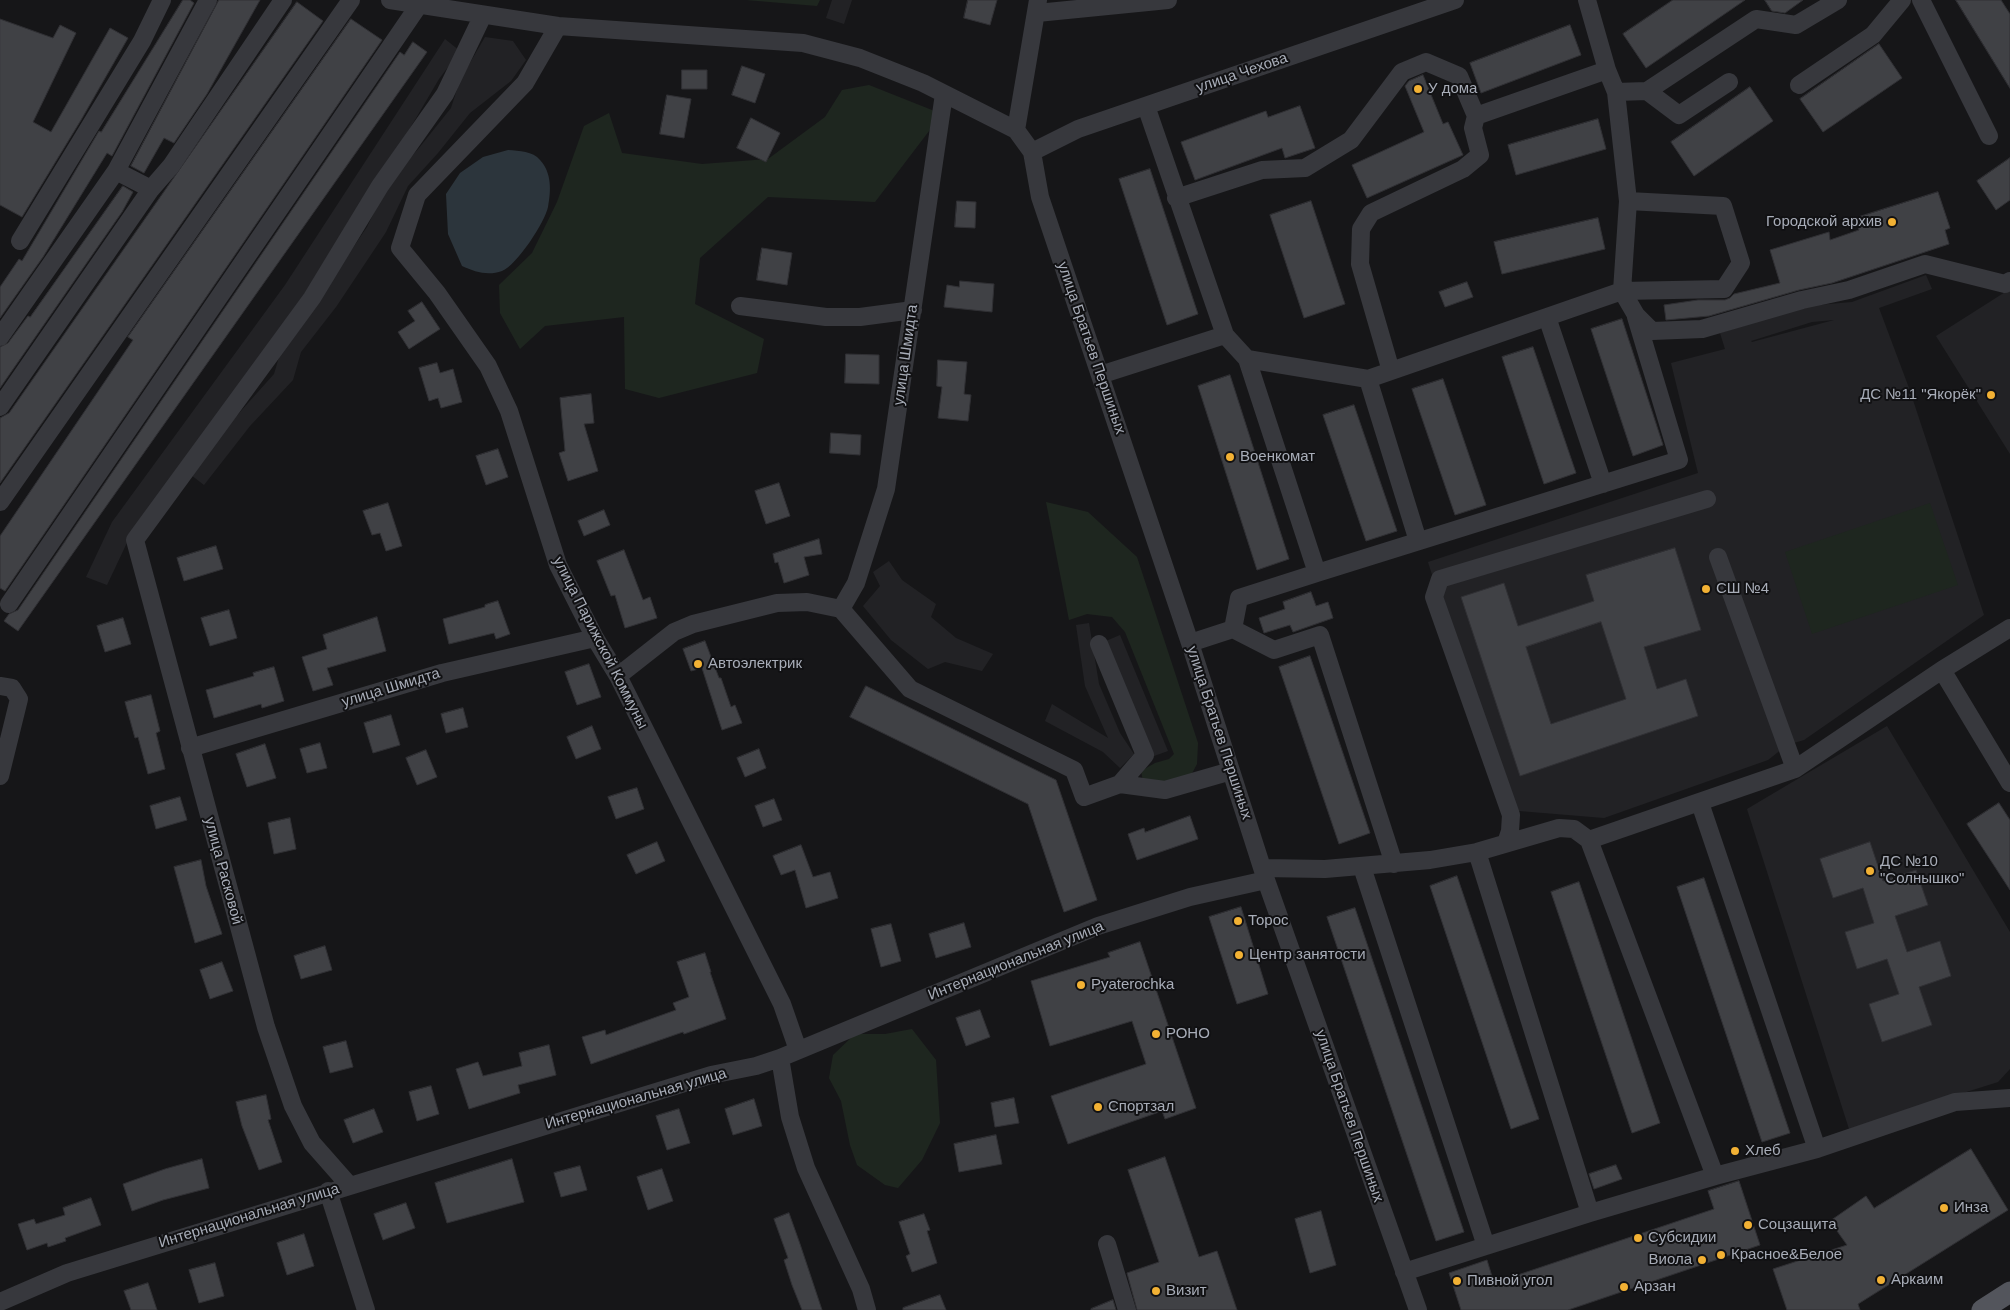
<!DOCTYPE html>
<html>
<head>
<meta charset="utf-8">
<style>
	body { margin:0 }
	canvas { display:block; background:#161618 }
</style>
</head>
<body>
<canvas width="2010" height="1310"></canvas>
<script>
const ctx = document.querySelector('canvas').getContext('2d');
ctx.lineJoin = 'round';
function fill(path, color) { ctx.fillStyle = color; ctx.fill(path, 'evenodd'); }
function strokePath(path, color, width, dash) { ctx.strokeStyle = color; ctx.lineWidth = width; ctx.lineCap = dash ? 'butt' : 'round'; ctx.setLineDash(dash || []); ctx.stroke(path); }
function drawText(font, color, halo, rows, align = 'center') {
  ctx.font = font + ' Helvetica,sans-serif'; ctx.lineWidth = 4; ctx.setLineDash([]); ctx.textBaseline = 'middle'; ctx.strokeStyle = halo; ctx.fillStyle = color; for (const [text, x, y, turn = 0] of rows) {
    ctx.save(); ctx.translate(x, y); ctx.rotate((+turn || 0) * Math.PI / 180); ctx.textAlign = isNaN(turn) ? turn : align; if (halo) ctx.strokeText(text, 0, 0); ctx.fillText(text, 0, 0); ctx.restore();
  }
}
const built = new Path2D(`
	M832 0H852L844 24 826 18Z
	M485 37 513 41 526 60 511 81 470 113 438 153 408 186 386 232 336 307 301 352 293 380 250 426 204 485 191 475 232 421 274 374 282 347 317 301 367 227 389 181 419 148 451 108 460 80Z
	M445 39 460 51 439 79 396 152 302 299 133 530 107 585 86 577 112 522 285 285Z
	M1926 275 1932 289 1879 308 1909 388 1984 615 1804 740 1787 745 1768 760 1604 818 1507 810 1428 562 1698 473 1671 363 1725 349 1720 333 1807 306 1852 302ZM1834 320 1752 342 1751 341 1812 322Z
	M2010 289V454L1936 336Z
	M889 561 902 580 936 604 931 617 956 638 993 654 982 671 945 662 928 669 891 640 863 606 880 586 873 572Z
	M1089 623 1099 684 1120 733 1134 754 1120 768 1103 752 1045 721 1052 704 1108 738 1085 686 1076 625Z
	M1120 635 1168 751 1154 756 1106 641Z
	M1887 726 2010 932V1069L1998 1082 1849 1129 1747 809Z`);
const green = new Path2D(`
	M746 0H820L817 6Z
	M869 85 942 114 875 202 768 197 700 258 695 304 764 339 757 373 659 398 625 389 624 317 545 326 520 349 500 313 499 285 532 253 557 202 584 126 609 113 622 153 702 164 768 159 825 117 842 90Z
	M1046 502 1088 512 1137 557 1198 743 1197 764 1189 779 1160 784 1143 781 1141 771 1155 763 1169 759 1174 754 1125 632 1112 617 1087 614 1069 620Z
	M1930 503 1958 585 1812 634 1785 552Z
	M912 1029 936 1060 940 1123 922 1160 898 1188 885 1185 857 1165 850 1145 841 1101 829 1078 833 1055 855 1034H885Z`);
const water = new Path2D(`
	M508 150C519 151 533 151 540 160 552 173 551 191 548 207 545 222 517 265 502 271 488 276 475 272 462 266L448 234 446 194 460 173 483 157Z`);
const building = new Path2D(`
	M183 0H190L194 3 112 156 107 153 43 257 0 318V287L19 259 22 261 99 131 101 132Z
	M219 0H260L207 94 174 143 164 138 144 173 131 166Z
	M968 0H997L990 25 964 18Z
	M1673 0H1745L1646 68 1623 34Z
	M1765 0H1803L1785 13 1772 11Z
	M1956 0H2001L2010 14V88Z
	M297 2 323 21 0 483V418L9 413Z
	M0 19 53 38 60 25 76 33 33 122 51 132 110 28 128 38 81 120 22 217 0 205Z
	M351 19 382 40 5 591 0 588V536L133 340 128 337Z
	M1570 25 1581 55 1481 93 1470 63Z
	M413 42 427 52 18 631 4 621 9 614 18 610 400 52 404 55Z
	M1879 44 1902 78 1823 132 1800 99Z
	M742 66 765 74 755 103 732 95Z
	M682 70H707V89H682Z
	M1423 75 1443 124 1448 122 1463 155 1367 198 1352 165 1424 132 1405 86 1409 81Z
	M1750 87 1773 121 1694 176 1671 142Z
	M667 95 691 99 684 138 660 134Z
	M1300 106 1315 148 1285 158 1282 148 1195 180 1181 142 1266 111 1268 117Z
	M751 118 780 133 766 162 737 148Z
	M1598 119 1606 149 1516 175 1508 145Z
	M2010 158V200L1996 210 1977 181Z
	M1150 169 1198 314 1167 325 1119 179Z
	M123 186 133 192 122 212 0 388V347L8 343 28 316 30 317Z
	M1938 192 1950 228 1945 230 1949 244 1832 283 1799 290 1709 316 1666 320 1664 305 1698 300H1725L1730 298 1734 294 1780 283 1770 250 1829 232 1830 240 1859 230 1856 218Z
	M957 201 976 202 975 228 955 227Z
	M1311 201 1345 304 1304 318 1270 215Z
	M1598 218 1605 249 1502 274 1494 242Z
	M762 248 792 253 787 285 757 280Z
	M960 281 994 284 992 312 944 307 947 285 959 287Z
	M1467 282 1473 297 1445 307 1439 292Z
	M422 302 440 329 409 349 398 332 415 321 408 311Z
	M1622 319 1663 445 1633 456 1591 329Z
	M1533 347 1576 473 1544 484 1502 357Z
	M846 354 879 355V384L845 383Z
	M938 360 967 362 964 394 971 395 968 421 938 418 942 387 937 386Z
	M437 363 440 373 453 369 462 402 441 408 438 398 429 401 419 368Z
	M1230 375 1289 559 1257 570 1198 386Z
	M1443 379 1486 505 1455 515 1412 389Z
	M591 394 594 423 584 424 598 471 568 481 559 453 565 451 560 398Z
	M1354 405 1397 531 1366 541 1323 415Z
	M831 433 861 435 860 455 830 453Z
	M498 449 508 477 486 485 476 456Z
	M779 483 790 516 766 524 755 491Z
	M388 503 402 546 386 551 380 533 372 535 363 511Z
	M604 510 610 525 584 536 578 521Z
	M819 539 822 554 804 557 809 575 784 583 778 562 775 563 773 554Z
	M216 546 223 569 184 581 177 558Z
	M1675 548 1701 630 1644 647 1657 689 1686 679 1698 716 1520 776 1461 597 1504 583 1518 626 1594 601 1586 575ZM1601 622 1626 699 1551 724 1526 647Z
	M624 550 643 600 650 597 657 618 625 628 615 595 611 596 597 561Z
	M1311 592 1316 606 1328 602 1333 618 1293 632 1290 625 1264 633 1259 618 1285 609 1283 602Z
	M498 601 510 634 496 639 494 633 449 644 443 619 485 607V605Z
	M229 610 237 638 210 646 201 618Z
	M377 617 386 651 327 668 333 685 313 691 302 657 327 649 323 635Z
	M123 618 131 644 105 652 97 626Z
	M705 641 719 678H721L731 707 735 705 742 723 722 730 702 668 691 671 683 649Z
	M1310 656 1370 833 1339 844 1279 667Z
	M589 664 601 697 577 705 565 672Z
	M274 667 284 701 262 708 261 704 214 718 206 690 254 676 253 673Z
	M866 686 1056 780 1097 900 1064 912 1028 804 850 717Z
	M151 695 160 731 156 733 165 769 148 774 138 737 135 738 125 702Z
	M463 708 468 727 446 733 441 714Z
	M391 715 400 745 373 753 364 723Z
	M592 726 601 749 576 759 567 737Z
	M320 743 327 768 307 773 300 749Z
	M265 744 276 778 247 787 236 754Z
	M759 749 766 768 745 777 737 758Z
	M426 750 437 777 417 785 406 758Z
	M637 788 644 809 616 819 608 797Z
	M180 797 187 820 156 829 150 806Z
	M774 799 782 820 763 827 755 806Z
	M1999 803 2010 820V890L1967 824Z
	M1190 816 1198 839 1137 860 1128 834 1144 828 1145 832Z
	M290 818 296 849 274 854 268 823Z
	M657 842 665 861 636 874 627 855Z
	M1870 842 1883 881 1916 870 1928 905 1895 916 1907 952 1940 941 1951 976 1919 987 1932 1025 1882 1042 1869 1004 1899 994 1887 959 1857 969 1845 932 1874 923 1863 888 1833 898 1820 859Z
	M801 845 813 877 830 872 838 898 806 908 795 870 781 875 773 856Z
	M201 860 206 886 222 934 195 943 174 867Z
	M1457 876 1539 1119 1511 1129 1430 886Z
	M1704 878 1790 1133 1762 1142 1677 887Z
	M1579 882 1660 1123 1632 1133 1551 892Z
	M1241 907 1268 994 1237 1004 1209 917Z
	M1355 908 1464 1232 1436 1241 1327 917Z
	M964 923 971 947 936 958 929 934Z
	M891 924 901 961 881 967 871 929Z
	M1140 942 1196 1108 1165 1119 1162 1111 1068 1144 1051 1096 1146 1064 1132 1021 1050 1046 1031 981 1110 957 1108 953Z
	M325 946 332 970 301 979 294 956Z
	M705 953 711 972H710L726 1019 684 1034 683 1032 591 1064 582 1037 605 1030 606 1035 676 1010 673 1003 689 997 677 962Z
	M222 962 233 991 210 999 200 970Z
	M980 1010 990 1037 966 1046 956 1018Z
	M346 1041 353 1067 330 1073 323 1047Z
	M549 1045 556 1075 518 1085 520 1093 469 1109 456 1069 478 1062 483 1076 522 1066 519 1053Z
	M431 1086 439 1114 417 1121 409 1092Z
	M266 1095 271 1119 268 1120 282 1162 259 1170 242 1126 236 1102Z
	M1014 1098 1019 1123 995 1127 991 1103Z
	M754 1099 762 1126 733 1135 725 1109Z
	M374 1109 383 1132 353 1143 344 1120Z
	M679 1109 690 1143 667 1150 656 1116Z
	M996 1135 1002 1164 959 1172 954 1144Z
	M1971 1149 2008 1210 1858 1304 1860 1310H1787L1773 1269 1847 1245 1830 1221 1866 1196 1874 1208Z
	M1165 1157 1199 1257 1217 1251 1237 1310H1137L1127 1273 1159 1262 1128 1170Z
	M202 1159 209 1188 163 1200 132 1211 123 1184 165 1169Z
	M512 1159 524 1202 447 1223 435 1183Z
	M1616 1165 1622 1179 1594 1189 1589 1174Z
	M580 1166 587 1190 561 1197 554 1173Z
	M662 1169 673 1201 648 1210 637 1177Z
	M1739 1181 1760 1245 1568 1310H1461L1449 1273 1487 1260 1494 1283 1714 1209 1708 1191Z
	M91 1198 101 1225 65 1238 66 1241 48 1247 47 1243 27 1250 18 1224 34 1219 36 1224 65 1215 63 1208Z
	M406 1203 415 1228 383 1240 374 1214Z
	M1321 1211 1336 1265 1310 1273 1295 1219Z
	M789 1213 800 1244 822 1310H802L792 1285 784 1260 788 1258 774 1219Z
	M924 1214 930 1230 927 1231 937 1263 912 1272 906 1256 910 1254 899 1222Z
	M304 1234 314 1266 287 1275 277 1243Z
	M215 1263 224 1296 199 1303 189 1270Z
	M148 1283 157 1310H131L124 1291Z
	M940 1295 946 1310H903V1308Z
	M1113 1300 1116 1310H1091V1309Z`);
const minor = new Path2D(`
	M390 0 558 26 803 43 860 58 923 83 1016 130 1032 152 1040 197 1190 643 1266 880 1418 1310
	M1587 0 1607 70 1616 92 1628 201 1622 291 1636 315 1652 331 1702 329 1802 300 1849 290 1925 264 2005 284 2010 281
	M1921 0 1989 136
	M1037 13 1168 0
	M558 26 525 83 417 195 400 248 437 293 488 366 509 411 558 565 595 638 618 676 782 1004 798 1050
	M1799 85 1873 35 1902 0
	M1647 91 1679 115 1729 82
	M1616 92 1647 91 1756 19 1796 25 1838 0
	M1146 106 1225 335 1247 359 1368 379 1622 291 1724 289 1741 263 1723 206 1628 201
	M1016 130 1038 0
	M1032 152 1078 129 1455 0
	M116 171 151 189
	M1176 198 1262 170 1305 168 1351 140 1402 72 1426 62 1459 76 1476 116 1607 70
	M20 241 142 41 162 0
	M740 306 826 317H860L913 310
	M1547 317 1603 484
	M0 337 116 171 208 0
	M1391 371 1360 264 1361 229 1371 213 1463 169 1480 155 1473 128 1476 116
	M1100 375 1225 335
	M1368 379 1418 541
	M0 407 151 189 171 166 283 0
	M0 502 351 0
	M1718 557 1795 769 1942 670 2010 628
	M1317 573 1679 460 1636 317
	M9 604 419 5
	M841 609 856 583 886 489 944 94
	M1233 629 1239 598 1317 573 1247 359
	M1190 643 1233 629 1274 650 1320 635 1394 864
	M1942 670 2010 783
	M618 676 674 632 693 624 777 603 807 602 841 609 910 689 1074 770 1084 797 1120 784 1145 755 1099 644
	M0 686 12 688 19 699 0 776
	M190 748 442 673 595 638
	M1120 784 1165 790 1231 771
	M1700 803 1817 1149
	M1589 840 1795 769
	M1506 843 1510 831 1511 815 1434 597 1440 579 1707 499
	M1477 852 1590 1213
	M1362 867 1486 1246
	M1263 868 1325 869 1430 860 1477 852 1559 828 1574 829 1589 840 1715 1176
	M780 1058 790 1117 806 1168 861 1289 867 1310
	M349 1185 312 1143 293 1106 266 1027 135 540 312 298 380 186 445 94 483 15
	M328 1191 366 1310
	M1107 1244 1127 1310
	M1404 1272 1590 1213 1715 1176 1817 1149 1955 1102 2010 1098
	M0 1302 67 1273 711 1075 756 1066 780 1058 1098 926 1190 897 1266 880`);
const major = new Path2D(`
	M1982 1310 2010 1292`);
const markers = [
	[1418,89,5,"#f2b134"],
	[1892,222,5,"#f2b134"],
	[1991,395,5,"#f2b134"],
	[1230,457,5,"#f2b134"],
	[1706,589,5,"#f2b134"],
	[698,664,5,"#f2b134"],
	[1870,871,5,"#f2b134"],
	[1238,921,5,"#f2b134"],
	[1239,955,5,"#f2b134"],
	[1081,985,5,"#f2b134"],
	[1156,1034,5,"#f2b134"],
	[1098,1107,5,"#f2b134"],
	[1735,1151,5,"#f2b134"],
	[1944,1208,5,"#f2b134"],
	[1748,1225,5,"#f2b134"],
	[1638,1238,5,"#f2b134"],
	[1721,1255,5,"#f2b134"],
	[1702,1260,5,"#f2b134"],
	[1881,1280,5,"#f2b134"],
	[1457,1281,5,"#f2b134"],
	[1624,1287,5,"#f2b134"],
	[1156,1291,5,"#f2b134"]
];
const streetNames = [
	["улица Чехова",1242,73,-19],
	["улица Братьев Першиных",1091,348,71],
	["улица Шмидта",906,355,-82],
	["улица Парижской Коммуны",600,643,63],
	["улица Шмидта",391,688,-17],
	["улица Братьев Першиных",1219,733,72],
	["улица Расковой",223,871,75],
	["Интернациональная улица",1016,961,-22],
	["Интернациональная улица",636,1099,-16],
	["улица Братьев Першиных",1349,1116,71],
	["Интернациональная улица",249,1216,-17]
];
const poiNames = [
	["У дома",1428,89],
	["Городской архив",1882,222,"right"],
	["ДС №11 \"Якорёк\"",1981,395,"right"],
	["Военкомат",1240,457],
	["СШ №4",1716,589],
	["Автоэлектрик",708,664],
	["ДС №10",1880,862],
	["\"Солнышко\"",1880,879],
	["Торос",1248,921],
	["Центр занятости",1249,955],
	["Pyaterochka",1091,985],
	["РОНО",1166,1034],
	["Спортзал",1108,1107],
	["Хлеб",1745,1151],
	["Инза",1954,1208],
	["Соцзащита",1758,1225],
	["Субсидии",1648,1238],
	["Красное&Белое",1731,1255],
	["Виола",1692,1260,"right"],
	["Аркаим",1891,1280],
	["Пивной угол",1467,1281],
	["Арзан",1634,1287],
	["Визит",1166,1291]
];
fill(built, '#222225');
fill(green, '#1e261f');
fill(water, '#2c353c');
fill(building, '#404145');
strokePath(building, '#303034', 1);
strokePath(minor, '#37383d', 18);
strokePath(major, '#53555c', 21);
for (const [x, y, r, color] of markers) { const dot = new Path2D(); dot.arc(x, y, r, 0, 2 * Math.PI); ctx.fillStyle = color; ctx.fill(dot); strokePath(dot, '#111113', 2); }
drawText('15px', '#a8adb8', '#111113', streetNames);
drawText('15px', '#a8adb8', '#111113', poiNames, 'left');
</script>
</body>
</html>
